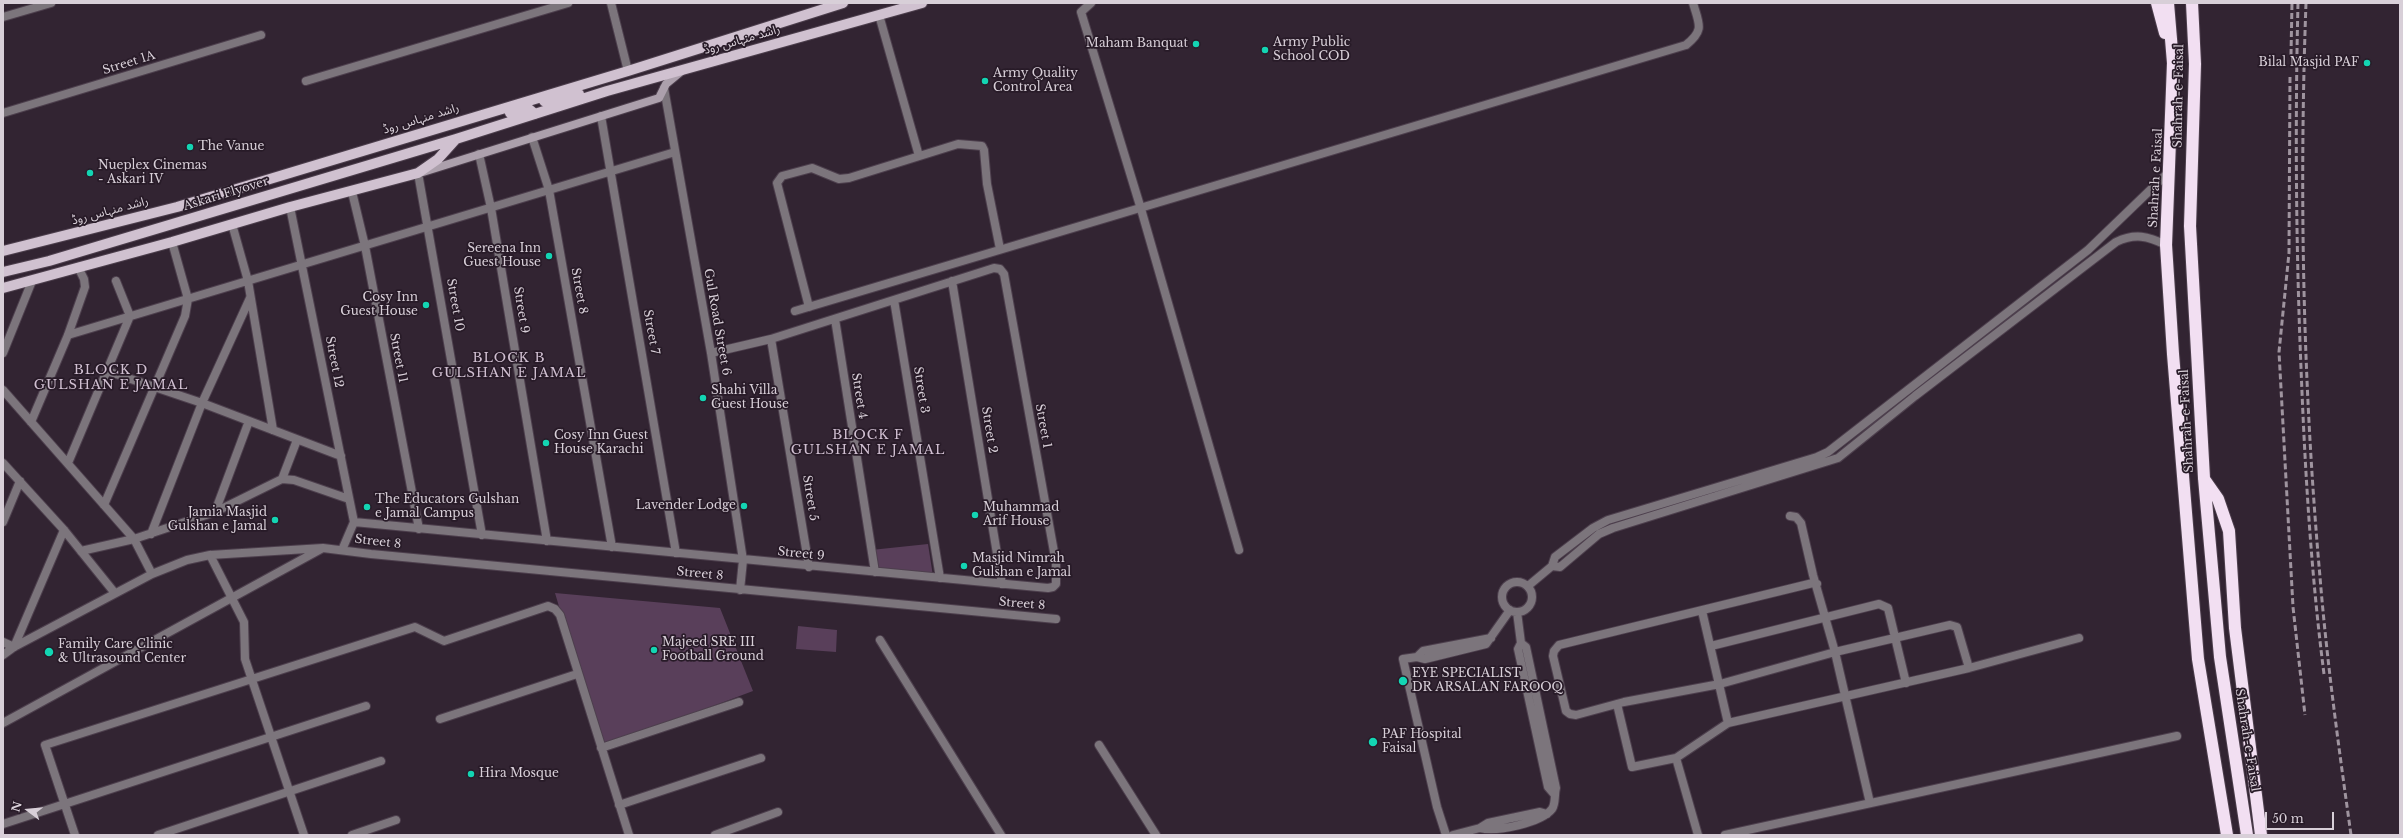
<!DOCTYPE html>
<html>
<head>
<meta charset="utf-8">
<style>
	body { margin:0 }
	#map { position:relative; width:2403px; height:838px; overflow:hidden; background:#322432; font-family:"Libre Baskerville",serif }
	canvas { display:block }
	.frame { position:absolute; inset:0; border:4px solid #d8cfd8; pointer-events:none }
	.north { position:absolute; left:8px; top:790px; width:40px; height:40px; -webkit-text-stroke:3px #281b28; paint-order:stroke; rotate:286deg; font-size:11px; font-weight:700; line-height:16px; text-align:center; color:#d8cfd8 }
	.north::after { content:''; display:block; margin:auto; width:14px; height:18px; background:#d8cfd8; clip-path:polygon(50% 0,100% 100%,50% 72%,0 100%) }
	.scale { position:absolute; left:2265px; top:812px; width:69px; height:18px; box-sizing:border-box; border:2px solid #d8cfd8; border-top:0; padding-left:5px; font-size:12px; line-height:14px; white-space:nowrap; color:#d8cfd8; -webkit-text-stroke:3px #281b28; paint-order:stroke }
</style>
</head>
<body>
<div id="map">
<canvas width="2403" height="838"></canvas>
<div class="frame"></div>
<div class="north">N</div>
<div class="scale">50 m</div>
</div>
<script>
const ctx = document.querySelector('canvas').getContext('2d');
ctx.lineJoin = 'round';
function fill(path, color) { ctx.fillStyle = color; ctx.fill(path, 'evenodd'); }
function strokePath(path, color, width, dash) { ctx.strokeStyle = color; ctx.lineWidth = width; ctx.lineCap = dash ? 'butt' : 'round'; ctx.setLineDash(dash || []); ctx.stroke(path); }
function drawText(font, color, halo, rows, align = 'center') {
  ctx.font = font + ' "Libre Baskerville","Noto Sans Arabic",serif'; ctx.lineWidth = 3.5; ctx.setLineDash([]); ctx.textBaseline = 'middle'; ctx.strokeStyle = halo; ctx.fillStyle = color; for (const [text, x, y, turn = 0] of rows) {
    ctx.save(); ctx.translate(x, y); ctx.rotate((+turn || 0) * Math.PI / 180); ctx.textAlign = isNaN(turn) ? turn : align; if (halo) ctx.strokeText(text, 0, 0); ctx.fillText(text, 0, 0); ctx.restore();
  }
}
const green = new Path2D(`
	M928 544 933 576 875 572 871 550Z
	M555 593 720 608 753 691 601 748Z
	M798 626 837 630 836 652 796 649Z`);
const street = new Path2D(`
	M611 3 628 71
	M1091 3 1081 12 1141 209 1239 550
	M879 15 919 156
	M3 17 51 3
	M306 81 568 3
	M664 88 711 353 743 560 740 590
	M3 113 261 35
	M601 116 676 553
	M532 137 549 190 612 547
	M479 154 491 208 547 541
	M418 173 482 535
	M352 192 365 246 419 529
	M290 207 354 522
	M232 224 248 281 273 430
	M952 281 1002 584
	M894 300 940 578
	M809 307 777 183 782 176 812 168 839 179 849 178 958 144 982 146 984 150 987 184 1000 249
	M795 311 1686 45C1705 30 1699 24 1693 3
	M835 319 875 572
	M68 335 675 152
	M771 339 809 567
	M3 353 32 281
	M107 371 202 403 341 456
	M3 390 134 539 152 574
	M31 422 68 335 85 287 84 279 78 267
	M3 463 64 530 114 592
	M68 463 130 316 116 281
	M282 479 294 480 349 499
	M104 505 185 316 188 299 172 242
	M215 512 249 421
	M1790 516 1796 517 1801 523 1813 575 1835 652 1870 803
	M3 522 20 481
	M354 522 1048 588 1053 587 1056 584V563L1004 274 1000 269 994 268 771 339 711 353
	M151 534 202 403 250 298
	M342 550 354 522
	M81 551 134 539 215 512 282 479 297 440
	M210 555 244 622 245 659 304 835
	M1552 566 1560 567 1599 534 1613 528 1838 458 1915 396 2116 242C2135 233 2148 236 2166 245
	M1502 597a15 15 0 1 1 30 0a15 15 0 1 1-30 0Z
	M1817 584 1813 583 1559 645 1554 651 1553 656 1566 711 1570 714 1576 715 1624 702 1720 684 1835 652 1950 625 1957 627 1969 668
	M1528 586 1552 566 1555 557 1593 528 1608 520 1817 457 1828 452 2088 250 2170 171
	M1702 611 1728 723
	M1517 612 1521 643 1518 649 1548 787 1554 794
	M880 640 1001 835
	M3 642 14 647 64 530
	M1711 646 1879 604 1888 608 1906 683
	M3 655 14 647 152 574 187 560 210 555 323 548 371 554 1056 619
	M1417 657 1423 651 1491 638
	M1617 704 1632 767 1676 758 1728 723 1969 668 2079 638
	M440 719 577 674
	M3 723 321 549
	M1099 745 1156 835
	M601 748 739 702
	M1676 758 1698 835
	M619 805 761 758
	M3 824 366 706
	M1480 828C1497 832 1541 823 1552 809 1556 803 1554 795 1556 788L1526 647 1521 643
	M75 835 45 745 415 627 444 641 548 606 555 609 560 615 629 835
	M158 835 381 761
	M352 835 396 820
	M715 835 778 812
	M1446 835 1437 807 1403 659 1417 657 1425 659 1486 644 1510 610
	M1453 835 1480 828 1488 823 1540 812 1547 814
	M1725 835 2177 736`);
const secondary = new Path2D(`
	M423 172 659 98 666 84 683 70`);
const primary = new Path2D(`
	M544 101 579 94
	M510 113 529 109 535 114
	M3 251 177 207 628 71 843 3
	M3 272 49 261 456 139 607 91 922 3
	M3 288 172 242 290 207 418 173 438 159 456 139`);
const highway = new Path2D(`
	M2157 3 2165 33
	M2168 3 2173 63 2166 245 2173 354 2198 659 2227 835
	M2192 3 2195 64 2190 226 2204 478 2220 657 2247 835
	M2204 479 2218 499 2229 531 2235 628 2261 835`);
const rail = new Path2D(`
	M2298 3C2295 125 2296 246 2301 368 2305 470 2311 573 2324 674
	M2306 3C2299 194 2303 387 2320 577 2327 663 2339 749 2351 835
	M2291 55 2292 3
	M2290 77 2289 253 2279 352 2293 607 2305 715`);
const markers = [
	[1196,44,4,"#13d5b3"],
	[1265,50,4,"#13d5b3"],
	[2367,63,4,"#13d5b3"],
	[985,81,4,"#13d5b3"],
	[190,147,4,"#13d5b3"],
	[90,173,4,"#13d5b3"],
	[549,256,4,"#13d5b3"],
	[426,305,4,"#13d5b3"],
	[703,398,4,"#13d5b3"],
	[546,443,4,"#13d5b3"],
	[744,506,4,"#13d5b3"],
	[367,507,4,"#13d5b3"],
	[975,515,4,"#13d5b3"],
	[275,520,4,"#13d5b3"],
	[964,566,4,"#13d5b3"],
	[654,650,4,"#13d5b3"],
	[49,652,5,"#13d5b3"],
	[1403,681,5,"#13d5b3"],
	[1373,742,5,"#13d5b3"],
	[471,774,4,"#13d5b3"]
];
const streetNames = [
	["راشد منہاس روڈ",742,40,-16],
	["Street 1A",129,63,-17],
	["Shahrah-e-Faisal",2179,96,-89],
	["راشد منہاس روڈ",421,119,-17],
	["Shahrah e Faisal",2156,178,-87],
	["Askari Flyover",226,194,-17],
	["راشد منہاس روڈ",110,211,-15],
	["Street 8",579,291,80],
	["Street 10",455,305,80],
	["Street 9",521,310,81],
	["Gul Road Street 6",717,322,80],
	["Street 7",651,332,80],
	["Street 11",398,358,79],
	["Street 12",334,362,79],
	["Street 3",921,390,81],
	["Street 4",859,396,81],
	["Shahrah-e-Faisal",2187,421,-93],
	["Street 1",1043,426,80],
	["Street 2",989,430,81],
	["Street 5",810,498,81],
	["Street 8",378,542,7],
	["Street 9",801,554,6],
	["Street 8",700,574,6],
	["Street 8",1022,604,5],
	["Shahrah-e-Faisal",2247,740,81]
];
const poiNames = [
	["Army Public",1273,43],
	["School COD",1273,57],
	["Maham Banquat",1188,44,"right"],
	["Bilal Masjid PAF",2359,63,"right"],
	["Army Quality",993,74],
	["Control Area",993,88],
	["The Vanue",198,147],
	["Nueplex Cinemas",98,166],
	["- Askari IV",98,180],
	["Sereena Inn",541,249,"right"],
	["Guest House",541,263,"right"],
	["Cosy Inn",418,298,"right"],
	["Guest House",418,312,"right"],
	["Shahi Villa",711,391],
	["Guest House",711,405],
	["Cosy Inn Guest",554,436],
	["House Karachi",554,450],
	["The Educators Gulshan",375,500],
	["e Jamal Campus",375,514],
	["Lavender Lodge",736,506,"right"],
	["Muhammad",983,508],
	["Arif House",983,522],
	["Jamia Masjid",267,513,"right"],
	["Gulshan e Jamal",267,527,"right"],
	["Masjid Nimrah",972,559],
	["Gulshan e Jamal",972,573],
	["Majeed SRE III",662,643],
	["Football Ground",662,657],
	["Family Care Clinic",58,645],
	["& Ultrasound Center",58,659],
	["EYE SPECIALIST",1412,674],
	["DR ARSALAN FAROOQ",1412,688],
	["PAF Hospital",1382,735],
	["Faisal",1382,749],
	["Hira Mosque",479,774]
];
const neighbourhoodNames = [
	["BLOCK B",509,358],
	["GULSHAN E JAMAL",509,373],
	["BLOCK D",111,370],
	["GULSHAN E JAMAL",111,385],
	["BLOCK F",868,435],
	["GULSHAN E JAMAL",868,450]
];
fill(green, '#593f5a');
strokePath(street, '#4d3f4d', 10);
strokePath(secondary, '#4d3f4d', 10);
strokePath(primary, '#4d3f4d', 12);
strokePath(highway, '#4d3f4d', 14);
strokePath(street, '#7c757c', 8);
strokePath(secondary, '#aca0ac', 8);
strokePath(primary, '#d0c1d0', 10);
strokePath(highway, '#f2dff2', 12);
strokePath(rail, '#9f949f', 3, [6, 3]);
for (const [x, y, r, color] of markers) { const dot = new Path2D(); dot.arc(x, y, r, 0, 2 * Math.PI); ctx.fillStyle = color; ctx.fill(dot); strokePath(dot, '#281b28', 1.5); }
drawText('12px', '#d8cfd8', '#281b28', streetNames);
drawText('12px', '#d8cfd8', '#281b28', poiNames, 'left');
ctx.letterSpacing = '1px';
drawText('13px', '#d0bfd1', '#281b28', neighbourhoodNames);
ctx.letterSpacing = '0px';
</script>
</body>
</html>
